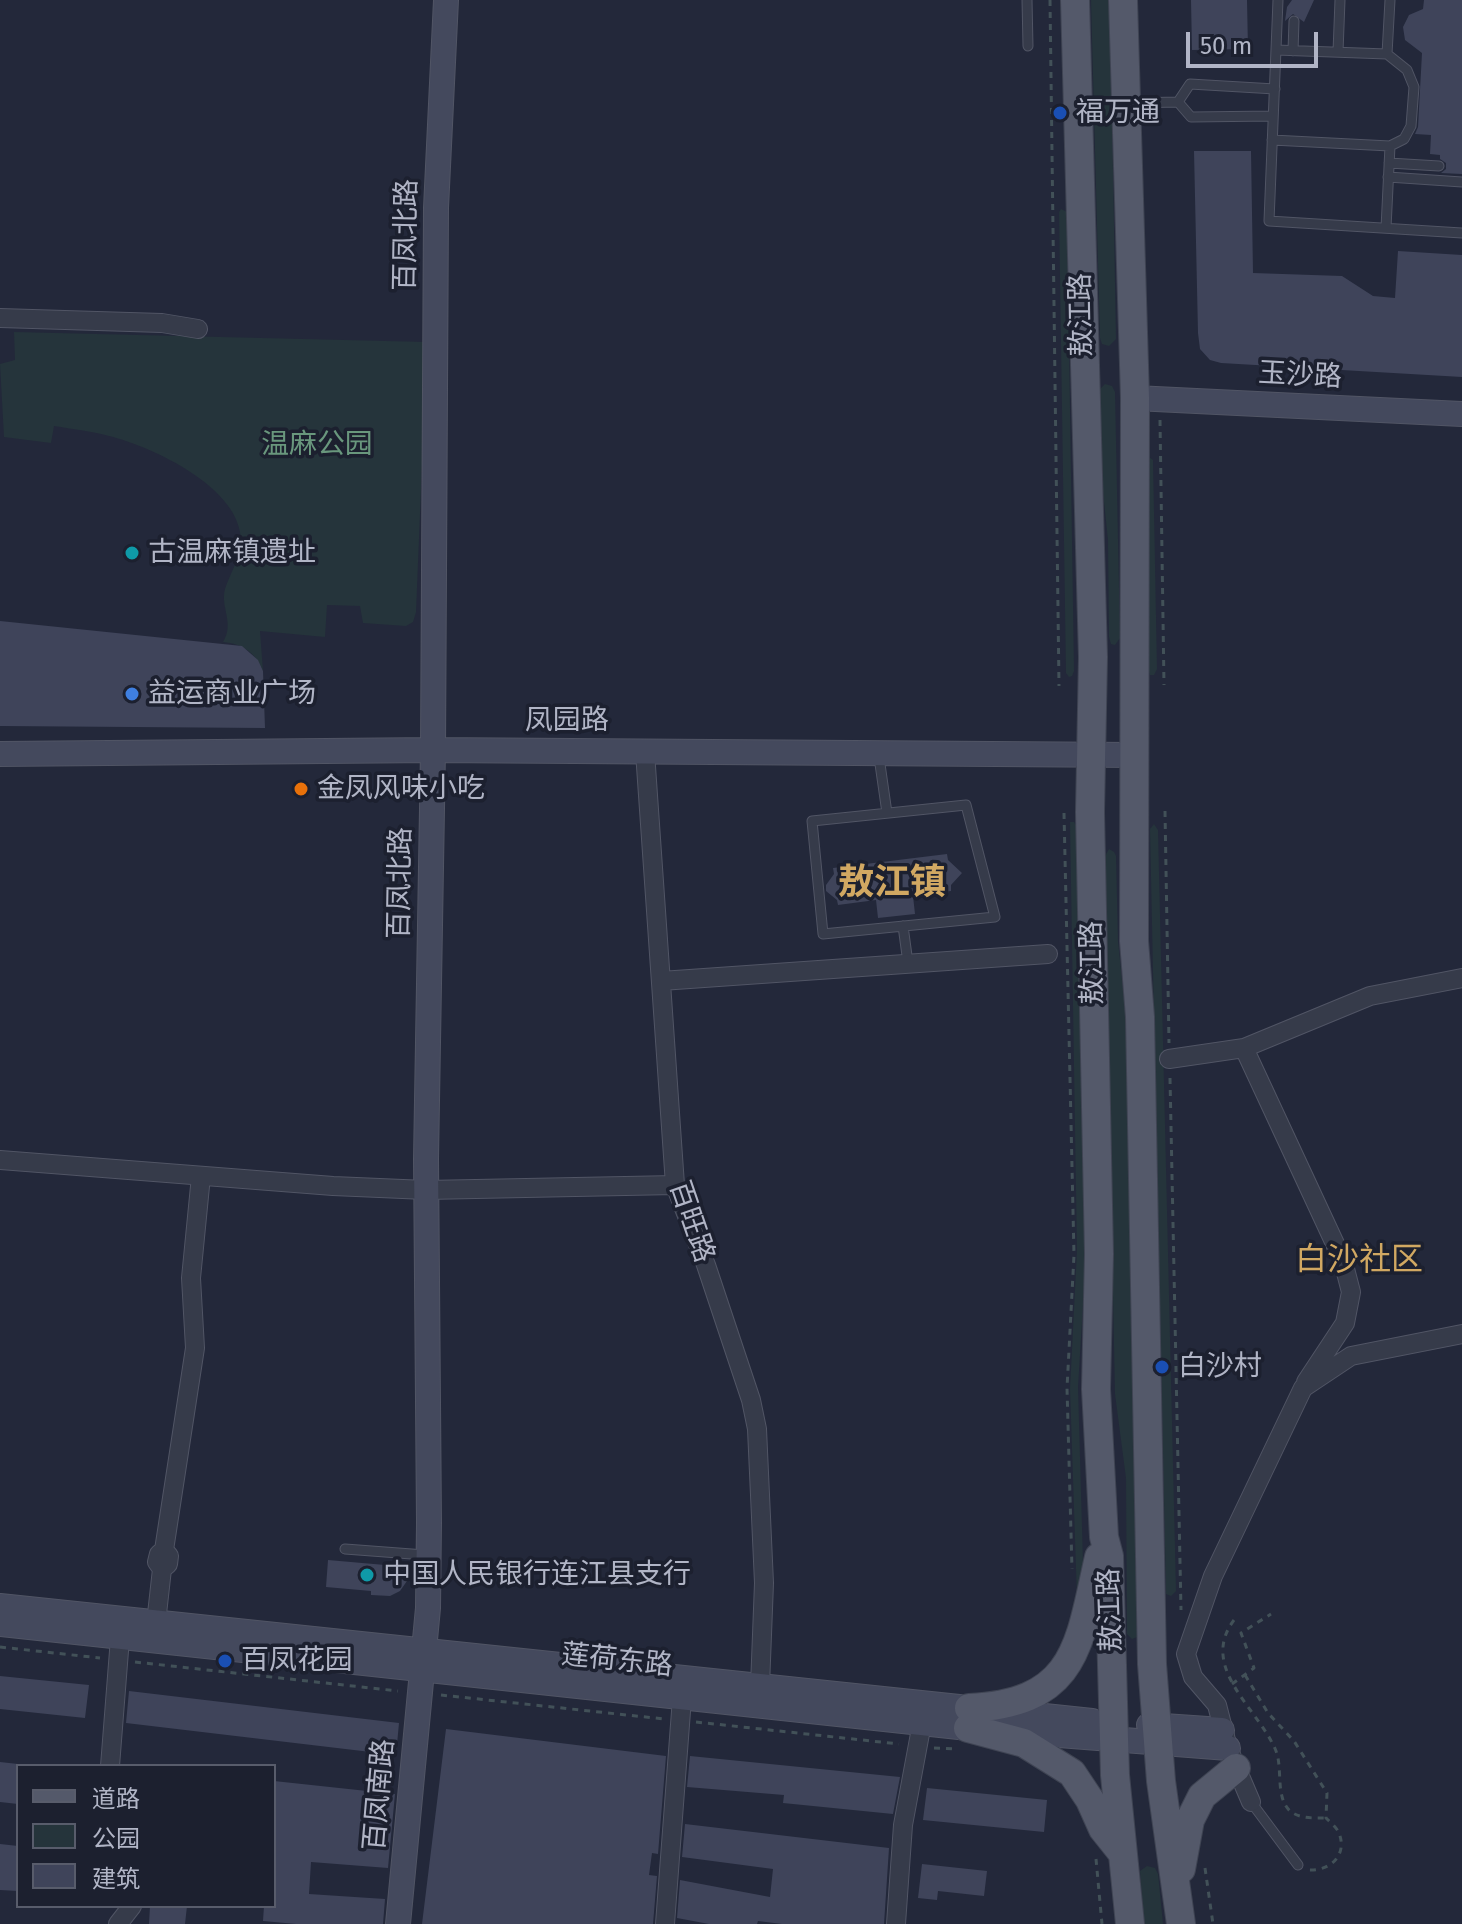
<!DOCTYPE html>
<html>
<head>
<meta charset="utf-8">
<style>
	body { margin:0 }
	#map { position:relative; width:1462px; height:1924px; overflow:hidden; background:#23283a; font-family:"Fira Sans","Noto Sans SC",sans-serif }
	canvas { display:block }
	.legend { position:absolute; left:16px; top:1764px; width:260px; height:144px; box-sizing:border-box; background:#1c202f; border:2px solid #585c6b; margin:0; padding:10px 14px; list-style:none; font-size:24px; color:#b1b5c6 }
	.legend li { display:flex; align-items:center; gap:16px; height:40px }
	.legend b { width:40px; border:2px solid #585c6b }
	.scale { position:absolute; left:1186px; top:32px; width:132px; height:36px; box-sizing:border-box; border:4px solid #b1b5c6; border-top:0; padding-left:10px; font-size:24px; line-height:28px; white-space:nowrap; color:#b1b5c6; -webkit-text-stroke:6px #1c202f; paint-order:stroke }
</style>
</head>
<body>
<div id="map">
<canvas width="1462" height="1924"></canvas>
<ul class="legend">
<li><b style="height:10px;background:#54596a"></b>道路</li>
<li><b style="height:22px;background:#25343b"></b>公园</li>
<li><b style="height:22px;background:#3f445a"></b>建筑</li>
</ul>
<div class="scale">50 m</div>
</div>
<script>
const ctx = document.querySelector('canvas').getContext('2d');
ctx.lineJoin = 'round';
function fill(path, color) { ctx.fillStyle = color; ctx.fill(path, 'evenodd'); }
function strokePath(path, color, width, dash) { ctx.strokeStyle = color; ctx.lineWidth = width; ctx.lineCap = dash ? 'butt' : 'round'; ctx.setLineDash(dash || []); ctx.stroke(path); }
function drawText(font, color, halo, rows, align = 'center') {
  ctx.font = font + ' "Fira Sans","Noto Sans SC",sans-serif'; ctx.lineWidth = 7; ctx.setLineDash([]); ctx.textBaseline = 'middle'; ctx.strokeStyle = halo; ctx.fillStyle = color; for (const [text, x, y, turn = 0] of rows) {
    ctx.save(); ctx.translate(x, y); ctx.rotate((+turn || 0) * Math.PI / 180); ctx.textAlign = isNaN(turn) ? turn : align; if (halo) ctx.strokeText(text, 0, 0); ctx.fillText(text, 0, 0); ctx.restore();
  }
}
const green = new Path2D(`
	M1091 0H1110L1116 339 1109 346 1102 344 1100 338Z
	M1061 209 1067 212 1074 671 1072 676 1069 677 1066 673 1059 212Z
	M14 332 427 342 416 612 413 622 406 626 363 623 360 606 327 605 325 637 260 631 263 671C255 652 243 644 223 642 235 623 220 608 225 589 230 574 240 558 241 542 242 488 153 447 109 436 91 431 72 429 54 426L51 443 4 437 0 364 15 360Z
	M1105 384 1112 386 1115 392 1120 638 1115 645 1111 644 1109 637 1108 540 1099 454 1098 391Z
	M1149 457 1153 460 1157 669 1154 675H1150L1148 668 1145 460Z
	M1070 822H1074L1077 826 1086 1256 1078 1387 1084 1597 1077 1598 1070 1389 1077 1250Z
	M1154 824 1158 830 1176 1591 1171 1596 1166 1594 1150 829Z
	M1109 849 1114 852 1116 856 1118 941 1126 1018 1129 1111 1137 1637 1132 1639 1127 1634 1126 1478 1115 1394 1104 858Z
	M1147 1866 1155 1868 1158 1874 1163 1924H1144L1140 1871Z`);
const building = new Path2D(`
	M1191 0H1247L1248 49 1192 50Z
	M1292 0H1314L1304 22 1293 14 1285 21 1287 7Z
	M1424 0H1462V174L1441 173 1446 169V163L1440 159V155L1430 154 1431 135 1415 134 1418 127 1422 53 1405 40 1403 27 1409 15 1423 9Z
	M1194 151H1251L1253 273 1342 276 1373 296 1395 298 1398 251 1462 255V377L1221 363 1210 360 1200 349 1198 333Z
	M0 621 242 646 258 660 263 671 265 728 0 726Z
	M947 854 948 860 962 873 951 885V891L913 896 915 914 878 918 876 900 838 905 837 900 826 891V885L834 874 833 868Z
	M328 1560 408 1567 407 1581 400 1591 390 1596 371 1595V1591L326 1587Z
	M0 1676 89 1685 85 1718 0 1709Z
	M129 1691 399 1723 396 1755 126 1723Z
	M446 1729 666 1756 658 1854 652 1853 649 1875 657 1876 653 1924H422Z
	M690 1756 900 1777 893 1814 783 1803 784 1795 687 1787Z
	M0 1762 18 1764V1804L0 1802Z
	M274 1781 395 1794 388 1868 311 1862 309 1894 385 1899 383 1924H296L263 1921 264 1906H274Z
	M927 1788 1047 1800 1044 1832 923 1820Z
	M685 1824 889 1848 884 1924H782L758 1921 757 1924H709L677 1918 680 1880 770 1897 773 1869 682 1857Z
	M0 1844 18 1846V1891L0 1890Z
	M922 1864 987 1871 984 1896 938 1891 937 1900 918 1898Z
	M150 1906H187L185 1924H149Z`);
const path = new Path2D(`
	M1050 0 1059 686
	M1160 420 1164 685
	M1165 811 1169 1043
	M1064 813 1074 1255 1067 1388 1072 1569
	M1170 1078 1181 1610
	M1234 1620C1198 1668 1259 1709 1276 1751 1283 1769 1275 1797 1290 1811 1300 1819 1314 1818 1326 1818
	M0 1647 100 1658
	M135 1662 398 1691
	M1245 1675 1268 1713 1294 1741 1327 1793 1326 1818C1330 1822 1337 1828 1339 1833 1348 1856 1329 1871 1309 1870
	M1232 1684 1254 1668 1241 1633 1271 1614
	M441 1695 664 1719
	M696 1722 899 1744
	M934 1748 955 1749
	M1096 1859 1102 1924
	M1205 1868 1213 1924`);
const lane = new Path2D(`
	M1027 0 1028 46
	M1278 0 1269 221 1462 233
	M1276 50 1387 54
	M1293 51 1294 21
	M1338 52 1340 0
	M1178 102 1190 84 1275 89
	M1131 103 1178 102 1191 117 1273 116
	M1272 140 1390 146
	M1389 163 1439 166
	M1388 177 1462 182
	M1386 228 1390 146 1404 139 1411 126 1414 87 1407 70 1387 54 1390 0
	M879 757 887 813
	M966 805 995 917 823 934 812 821Z
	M903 926 908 963
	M345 1549 425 1555
	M1251 1802 1298 1865`);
const street = new Path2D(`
	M0 318 162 323 198 329
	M645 752 675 1185 706 1265 751 1400 757 1429 764 1583 760 1686
	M661 981 1048 954
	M1244 1048 1343 1261 1351 1292 1345 1323 1306 1382
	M1169 1059 1244 1048 1370 996 1462 978
	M0 1160 333 1186 426 1190 675 1185
	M164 1550 169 1556 168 1564 162 1569 157 1562 159 1554 164 1550 195 1348 191 1278 201 1176
	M156 1623 162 1569
	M110 1766 120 1638
	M1251 1802 1228 1748 1217 1705 1193 1677 1186 1654 1213 1576 1303 1388 1351 1356 1462 1334
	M118 1924 132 1906
	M665 1924 682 1698
	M896 1924 903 1825 922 1723`);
const secondary = new Path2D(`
	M1135 398 1462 414
	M0 754 433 750 1134 755
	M0 1606 1092 1721
	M0 1624 968 1728 1228 1748
	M1149 1725 1222 1730
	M398 1924 428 1608 429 1523 426 1159 433 750 436 208 446 0`);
const primary = new Path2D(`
	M1075 0 1093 657 1090 812 1099 1254 1096 1389 1104 1537 1109 1556 1115 1775 1130 1924
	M1123 0 1135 398 1134 941 1140 1017 1152 1664 1161 1781 1181 1924
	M969 1708C1077 1703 1079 1645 1099 1557
	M968 1728 1024 1743 1072 1773 1090 1800 1103 1829 1123 1854
	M1181 1869 1190 1820 1202 1796 1236 1768`);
const markers = [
	[1060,113,8,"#1a4fb4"],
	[132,553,8,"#0f9aa8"],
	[132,694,8,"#3f7fe0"],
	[301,789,8,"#e8710a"],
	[1162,1367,8,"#1a4fb4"],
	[367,1575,8,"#0f9aa8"],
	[225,1661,8,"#1a4fb4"]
];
const poiNames = [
	["福万通",1076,113],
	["古温麻镇遗址",148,553],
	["益运商业广场",148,694],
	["金凤风味小吃",317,789],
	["白沙村",1178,1367],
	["中国人民银行连江县支行",383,1575],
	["百凤花园",241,1661]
];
const streetNames = [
	["百凤北路",407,235,-89],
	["敖江路",1082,315,-91],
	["玉沙路",1300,376,3],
	["凤园路",567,721],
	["百凤北路",401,883,-89],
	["敖江路",1093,963,-91],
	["百旺路",691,1222,71],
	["敖江路",1111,1610,-92],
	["莲荷东路",617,1661,6],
	["百凤南路",380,1795,-85]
];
const parkNames = [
	["温麻公园",317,445]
];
const quarterNames = [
	["白沙社区",1359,1261]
];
const districtNames = [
	["敖江镇",892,884]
];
fill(green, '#25343b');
fill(building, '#3f445a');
strokePath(lane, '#515565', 11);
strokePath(street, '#515565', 20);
strokePath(secondary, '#515565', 26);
strokePath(primary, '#3f4453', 30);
strokePath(path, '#425158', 3, [6, 6]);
strokePath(lane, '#363b4a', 9);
strokePath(street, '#363b4a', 18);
strokePath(secondary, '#44495d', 24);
strokePath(primary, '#54596a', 28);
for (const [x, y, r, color] of markers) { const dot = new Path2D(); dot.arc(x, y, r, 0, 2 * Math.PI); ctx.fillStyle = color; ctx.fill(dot); strokePath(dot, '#1c202f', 3); }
drawText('28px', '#b1b5c6', '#1c202f', poiNames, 'left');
drawText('28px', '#b1b5c6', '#1c202f', streetNames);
drawText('28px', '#69977d', '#1c202f', parkNames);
drawText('32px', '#d1a862', '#1c202f', quarterNames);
drawText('bold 36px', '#d1a862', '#1c202f', districtNames);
</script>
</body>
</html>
